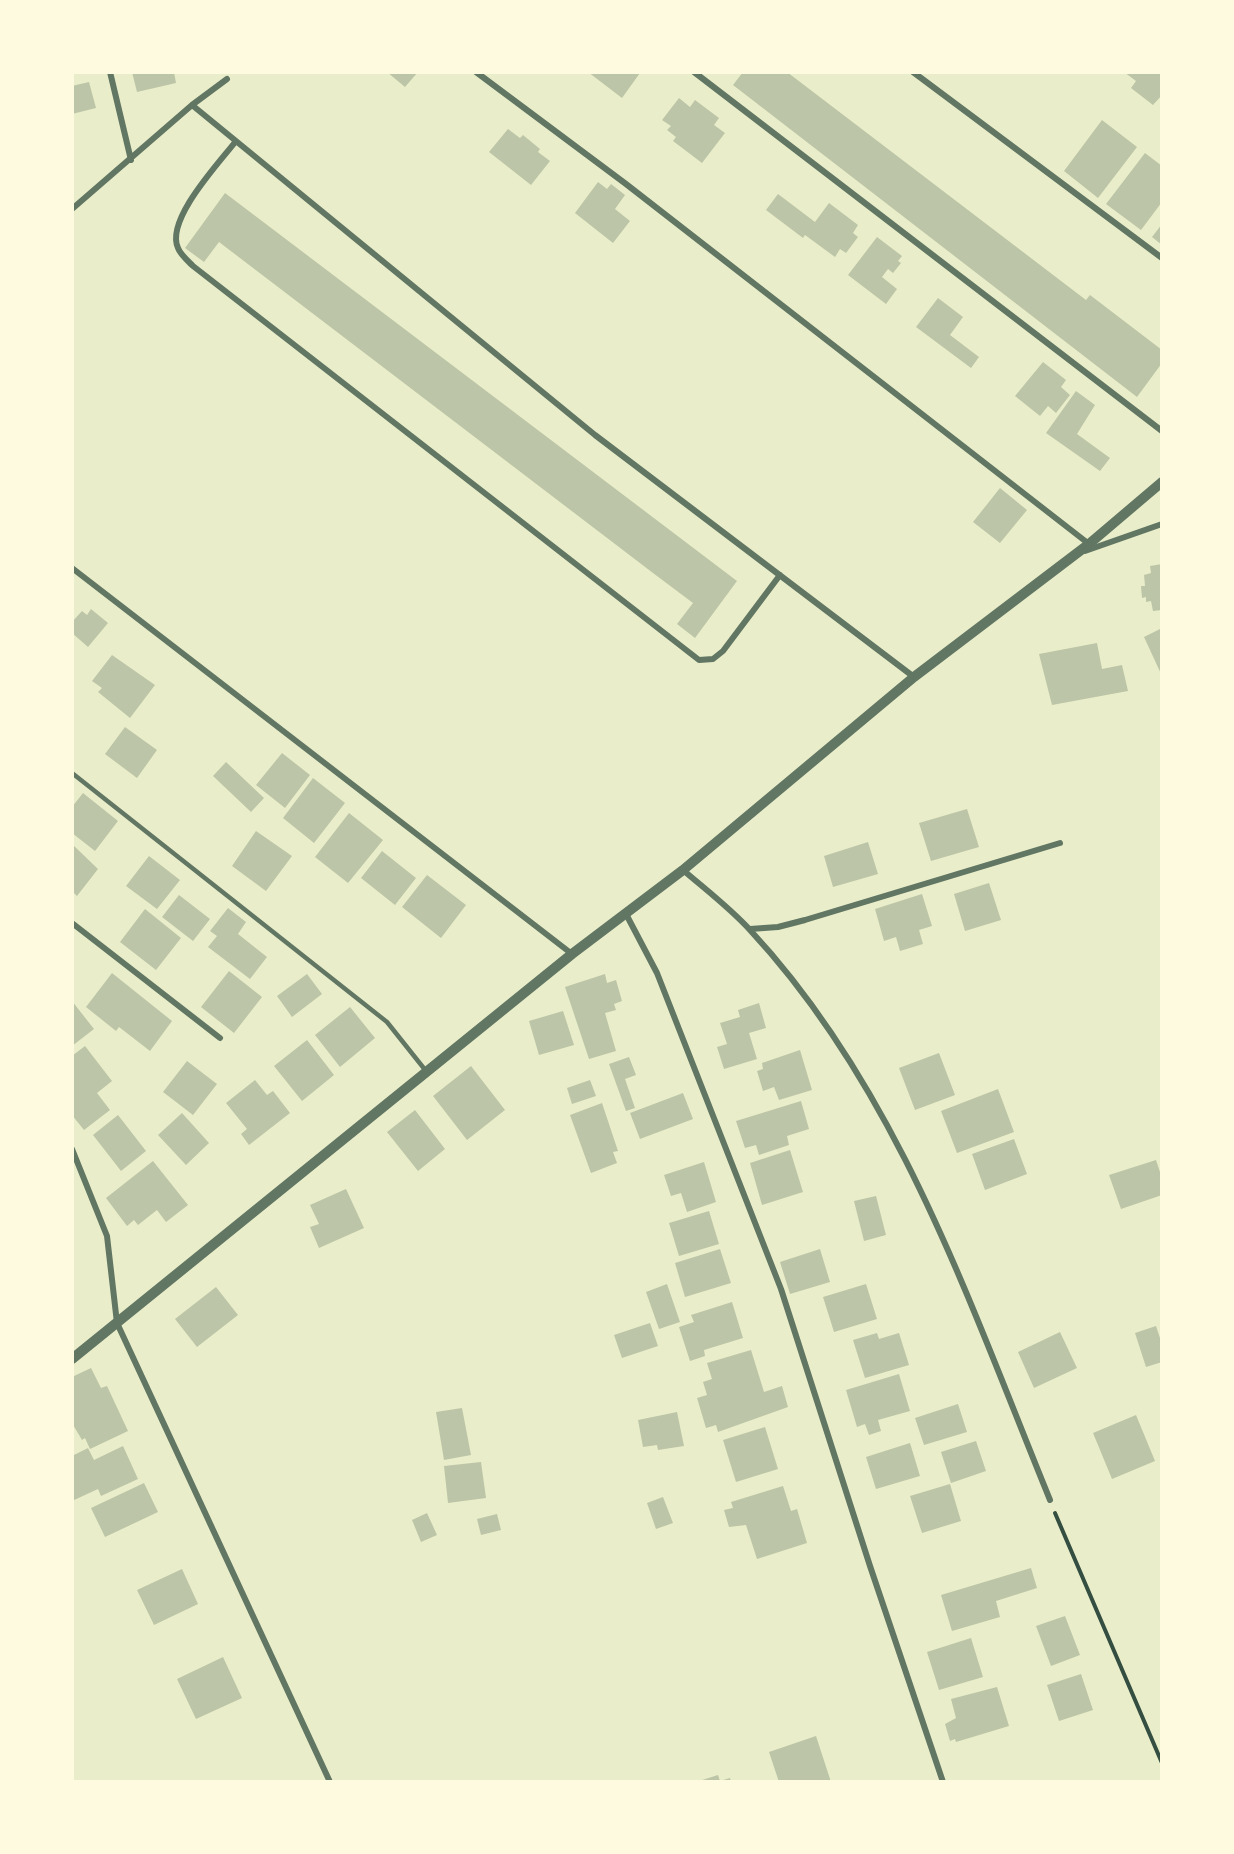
<!DOCTYPE html>
<html>
<head>
<meta charset="utf-8">
<style>
	body { margin:0 }
	#map { position:relative; width:1234px; height:1854px; overflow:hidden; background:#e9edc9; font-family:"Nunito Sans",sans-serif }
	canvas { display:block }
	.frame { position:absolute; inset:0; border:74px solid #fefae0; pointer-events:none }
</style>
</head>
<body>
<div id="map">
<canvas width="1234" height="1854"></canvas>
<div class="frame"></div>
</div>
<script>
const ctx = document.querySelector('canvas').getContext('2d');
ctx.lineJoin = 'round';
function fill(path, color) { ctx.fillStyle = color; ctx.fill(path, 'evenodd'); }
function strokePath(path, color, width, dash) { ctx.strokeStyle = color; ctx.lineWidth = width; ctx.lineCap = dash ? 'butt' : 'round'; ctx.setLineDash(dash || []); ctx.stroke(path); }
const building = new Path2D(`
	M132 72H174L176 83 137 92Z
	M387 72H418L405 87Z
	M588 72H638L640 73 622 98Z
	M743 72H787L1086 300 1090 295 1162 350V363L1137 397 733 85Z
	M1124 72H1162V95L1153 105 1131 88 1136 81Z
	M89 82 96 108 72 114V86Z
	M679 98 690 107 695 100 719 118 714 125 725 133 702 163 673 141 676 137 667 130 671 126 662 120Z
	M1102 120 1137 147 1098 198 1064 171Z
	M508 129 520 138 523 135 540 149 538 152 550 161 531 185 489 152Z
	M1145 153 1162 166V202L1141 230 1106 204Z
	M598 182 607 189 611 184 625 195 615 209 630 221 613 243 575 213Z
	M225 193 737 581 695 638 677 624 693 603 653 573 219 242 204 262 185 248Z
	M778 194 815 222 829 203 858 225 853 233 858 237 846 253 840 249 835 257 805 235 803 238 766 210Z
	M1162 224V245L1152 237Z
	M877 237 902 256 898 261 901 263 893 273 888 269 882 277 897 289 886 304 848 275Z
	M938 298 963 317 950 335 979 357 971 368 916 327Z
	M1043 362 1066 380 1061 387 1070 395 1056 413 1048 406 1040 416 1015 396Z
	M1076 391 1095 405 1077 434 1110 458 1100 471 1046 433Z
	M1000 488 1027 510 1000 543 973 522Z
	M1162 564V610L1153 611 1151 601 1146 602V597L1142 598 1141 586H1145L1144 575 1151 573 1150 566Z
	M91 609 108 623 88 647 72 633V622L82 611 87 615Z
	M1162 628V676L1144 637Z
	M1097 643 1102 669 1122 665 1128 691 1052 705 1039 654Z
	M112 655 155 685 130 718 98 692 102 688 92 681Z
	M125 727 157 750 137 778 105 754Z
	M282 753 310 775 285 808 256 785Z
	M226 762 264 798 251 812 213 776Z
	M313 778 345 803 314 843 283 818Z
	M83 793 118 821 95 851 72 833V807Z
	M967 809 979 847 931 861 919 823Z
	M349 813 383 840 348 883 315 857Z
	M256 831 292 856 266 891 232 866Z
	M868 842 878 874 833 887 824 856Z
	M72 844 98 869 77 896 72 891Z
	M382 851 416 878 395 905 361 878Z
	M149 856 180 880 157 909 126 886Z
	M427 875 466 905 441 938 402 907Z
	M989 883 1001 920 965 931 954 894Z
	M922 894 932 926 919 930 923 944 900 951 896 937 884 941 875 909Z
	M179 895 210 919 193 941 162 917Z
	M228 908 246 922 238 934 267 957 250 979 208 947 217 936 210 931Z
	M145 909 181 938 156 970 120 942Z
	M229 971 262 997 234 1033 201 1007Z
	M112 973 172 1021 150 1051 119 1027 116 1031 86 1007Z
	M307 974 322 994 292 1017 277 996Z
	M605 974 607 983 616 980 622 1001 614 1004 616 1010 605 1013 616 1051 589 1059 565 987Z
	M72 1001 94 1029 72 1046Z
	M759 1003 766 1028 749 1033 757 1059 724 1069 717 1047 727 1044 720 1023 740 1017 738 1010Z
	M350 1007 375 1038 340 1067 315 1035Z
	M563 1011 574 1045 539 1055 529 1021Z
	M307 1040 334 1075 302 1101 274 1066Z
	M85 1046 112 1081 97 1093 110 1110 84 1130 72 1115V1056Z
	M800 1050 812 1090 779 1100 774 1087 763 1091 757 1071 763 1069 762 1063Z
	M939 1053 955 1095 915 1110 899 1068Z
	M629 1057 636 1075 625 1079 635 1108 626 1111 609 1064Z
	M187 1061 217 1084 193 1115 163 1092Z
	M471 1066 505 1110 467 1140 433 1096Z
	M255 1080 267 1095 273 1091 290 1113 249 1145 241 1134 247 1129 226 1103Z
	M590 1080 596 1096 572 1104 567 1088Z
	M998 1089 1014 1132 957 1153 941 1111Z
	M683 1093 693 1119 640 1139 630 1113Z
	M801 1101 809 1129 787 1136 789 1145 759 1155 756 1145 745 1148 736 1121Z
	M602 1103 618 1151 613 1152 617 1163 591 1173 570 1115Z
	M415 1110 445 1149 418 1171 387 1132Z
	M182 1113 209 1143 186 1165 158 1135Z
	M118 1115 146 1151 121 1171 93 1135Z
	M1014 1139 1027 1174 985 1190 972 1154Z
	M790 1150 803 1192 762 1205 750 1163Z
	M1156 1160 1162 1178V1195L1121 1209 1109 1175Z
	M153 1161 188 1205 166 1222 157 1210 138 1225 134 1220 127 1226 106 1198Z
	M704 1162 716 1202 687 1212 681 1193 671 1196 664 1175Z
	M346 1189 364 1228 319 1248 310 1227 319 1224 310 1205Z
	M876 1196 886 1235 864 1241 854 1201Z
	M709 1211 719 1244 679 1256 669 1223Z
	M720 1249 731 1283 685 1297 675 1263Z
	M820 1249 830 1282 790 1294 780 1262Z
	M667 1284 680 1322 659 1329 646 1292Z
	M866 1284 877 1319 834 1332 823 1297Z
	M216 1287 238 1315 197 1347 175 1319Z
	M732 1302 743 1338 704 1350 705 1356 690 1361 679 1327 694 1322 691 1315Z
	M650 1323 658 1346 622 1358 614 1335Z
	M1156 1326 1162 1344V1362L1146 1367 1135 1333Z
	M1060 1332 1077 1368 1034 1388 1018 1352Z
	M877 1333 879 1339 899 1333 909 1365 865 1378 853 1340Z
	M751 1350 764 1392 782 1386 788 1407 718 1432 716 1425 706 1428 697 1398 707 1395 703 1382 712 1379 707 1363Z
	M91 1368 101 1388 107 1386 128 1431 90 1449 85 1438 82 1440 72 1423V1377Z
	M899 1374 910 1411 878 1420 881 1431 869 1435 865 1424 857 1427 846 1390Z
	M958 1404 967 1432 924 1445 915 1418Z
	M462 1408 471 1455 444 1460 436 1412Z
	M677 1412 684 1446 658 1450 657 1445 643 1447 638 1420Z
	M1136 1415 1155 1461 1112 1479 1093 1433Z
	M765 1427 778 1469 736 1482 723 1440Z
	M976 1441 986 1471 951 1483 941 1452Z
	M910 1443 920 1476 876 1489 866 1457Z
	M123 1446 138 1479 101 1496 98 1489 72 1501V1456L88 1448 94 1460Z
	M481 1462 486 1498 448 1503 444 1466Z
	M144 1483 158 1512 105 1537 91 1508Z
	M950 1484 961 1521 922 1533 910 1496Z
	M783 1486 791 1511 797 1509 807 1543 757 1559 746 1525 729 1527 724 1510 733 1508 731 1502Z
	M663 1497 673 1523 656 1529 647 1503Z
	M427 1513 437 1535 421 1542 412 1520Z
	M497 1514 501 1530 481 1535 477 1519Z
	M1031 1568 1037 1588 996 1601 1000 1617 952 1631 941 1595Z
	M182 1569 198 1604 154 1625 137 1590Z
	M1065 1616 1080 1655 1051 1666 1036 1626Z
	M971 1638 983 1677 939 1690 927 1652Z
	M223 1657 242 1698 196 1719 177 1679Z
	M1081 1674 1093 1710 1059 1721 1047 1685Z
	M997 1687 1009 1726 956 1742 955 1739 950 1741 945 1724 956 1718 951 1699Z
	M816 1736 831 1782H779L769 1752Z
	M718 1775 720 1781 730 1778 731 1782H696Z`);
const path = new Path2D(`
	M1055 1513 1162 1763`);
const service = new Path2D(`
	M72 773 387 1022 426 1071`);
const minor = new Path2D(`
	M110 72 131 160
	M476 72 626 184 1089 544
	M694 72 1162 431
	M913 72 1162 258
	M192 105 595 435 914 677
	M236 141C219 163 165 220 178 248 180 254 188 261 193 266L699 660 713 659 723 651 780 575
	M72 209 192 105 227 79
	M1085 551 1162 524
	M72 568 572 954
	M683 870C705 889 730 908 750 930 898 1089 969 1302 1050 1500
	M626 914 657 973 781 1289 870 1566 943 1782
	M72 923 220 1038
	M750 929 778 927 805 920 1060 843
	M72 1149 107 1236 117 1323 330 1782`);
const tertiary = new Path2D(`
	M72 1359 572 954 683 870 914 677 1089 544 1162 482`);
fill(building, '#bcc5a7');
strokePath(path, '#344e41', 4);
strokePath(service, '#617663', 4.5);
strokePath(minor, '#617663', 6);
strokePath(tertiary, '#617663', 10);
</script>
</body>
</html>
